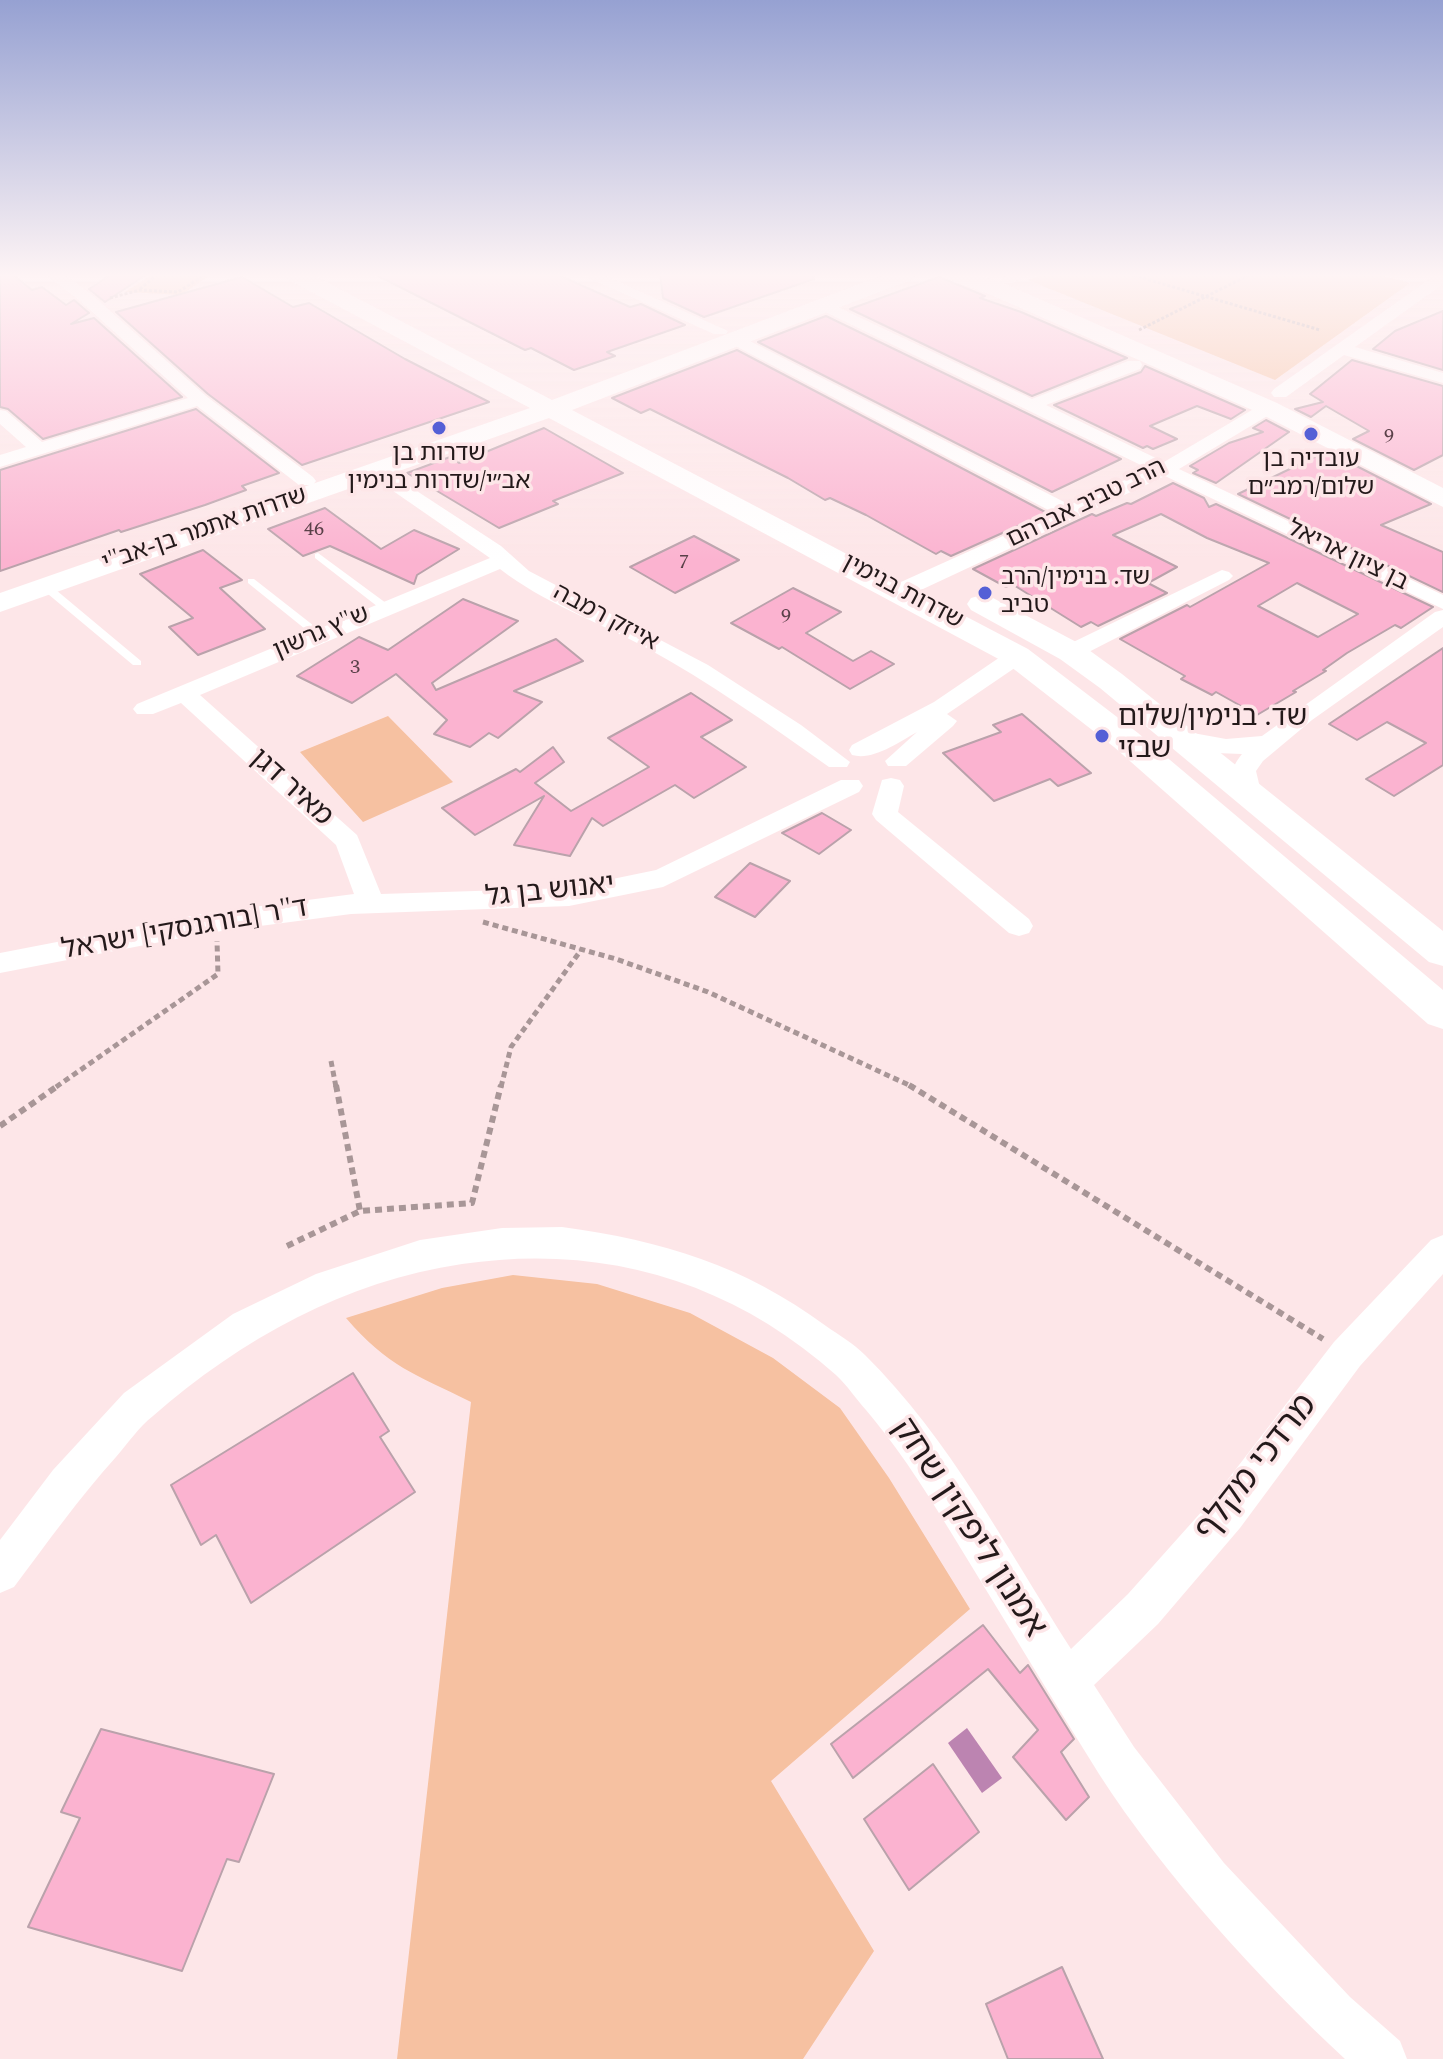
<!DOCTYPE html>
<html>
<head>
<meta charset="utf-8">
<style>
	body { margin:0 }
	canvas { display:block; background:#fde6e8 }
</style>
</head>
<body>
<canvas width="1443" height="2059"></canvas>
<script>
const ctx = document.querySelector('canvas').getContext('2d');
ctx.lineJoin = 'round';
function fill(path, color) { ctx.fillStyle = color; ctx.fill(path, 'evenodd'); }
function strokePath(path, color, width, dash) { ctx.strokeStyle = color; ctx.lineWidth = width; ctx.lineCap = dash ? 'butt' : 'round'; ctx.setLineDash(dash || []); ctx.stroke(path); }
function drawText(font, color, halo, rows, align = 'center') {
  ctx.font = font + ' Spectral,"Noto Sans Hebrew",serif'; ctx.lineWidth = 7; ctx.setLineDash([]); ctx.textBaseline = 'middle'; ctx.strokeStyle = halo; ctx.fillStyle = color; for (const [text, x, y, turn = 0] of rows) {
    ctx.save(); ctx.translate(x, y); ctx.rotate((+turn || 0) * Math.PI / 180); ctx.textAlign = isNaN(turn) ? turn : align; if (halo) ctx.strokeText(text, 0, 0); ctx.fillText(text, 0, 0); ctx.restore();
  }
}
const green = new Path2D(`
	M153 274H212L181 295 125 292Z
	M1043 274H1376L1410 283 1275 380 1028 280Z
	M388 716 453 782 363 822 300 752Z
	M513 1275 597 1284 690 1313 773 1358 840 1408 889 1478 970 1609 771 1781 874 1951 803 2059H397L471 1402C415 1374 388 1367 346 1318L442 1288Z`);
const water = new Path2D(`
	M967 1728 1002 1778 982 1793 948 1743Z`);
const building = new Path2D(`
	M0 274H12L32 290 42 287 66 305 74 300 89 313 71 324 94 318 182 397 43 439 8 409 0 407Z
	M112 274H147L105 302 89 289Z
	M374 274H556L630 307 641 304 685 325 607 352 615 356 574 370 531 348 525 350Z
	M660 274H813L814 279 704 317 663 298Z
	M242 277 293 307 309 303 405 359 489 402 302 465 208 394 116 312Z
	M939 277 985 296 980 298 1021 312 1127 358 1032 396 850 309Z
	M1443 311V370L1373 349 1395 331Z
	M826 316 1121 459 1052 492 758 342Z
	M737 350 1047 513 951 556 941 551 936 554 866 515 830 498 825 500 788 478 650 409 641 413 612 398Z
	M1352 360 1443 386V455L1414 470 1353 439 1369 431 1326 406 1311 417 1295 409 1323 402 1310 394Z
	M1145 366 1245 410 1231 419 1197 406 1150 426 1177 439 1153 449 1147 446 1143 448 1054 405 1141 372Z
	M196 409 279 473 242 486 246 490 205 505 121 532 119 530 0 571V470Z
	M1266 420 1289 432 1216 483 1193 473 1198 470 1190 466 1229 443 1263 432 1253 428Z
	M544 428 623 473 553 501 558 504 499 528 407 473 450 457 459 463Z
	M1327 451 1431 504 1381 525 1443 552V592L1238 494Z
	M1173 483 1204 498 1209 507 1216 504 1433 607 1401 628 1395 625 1347 653 1323 670 1326 671 1293 691 1296 692 1257 715 1216 692 1212 695 1181 679 1185 676 1120 639 1187 605 1190 607 1269 563 1207 538 1161 514 1113 535 1177 567 1148 583 1167 593 1098 626 1091 622 1081 627 1012 584 1006 587 973 569 1092 514 1096 516 1127 503 1131 504ZM1297 583 1358 614 1318 637 1258 606Z
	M325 508 381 549 414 530 459 549 417 575 414 584 330 546 303 556 268 529Z
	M694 536 739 560 675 593 630 567Z
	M203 550 242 580 220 588 265 629 198 655 169 627 193 618 140 574Z
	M793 588 841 612 806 633 853 661 871 651 894 664 850 689 782 647 779 649 731 623Z
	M463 599 518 621 432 683 436 690 556 639 583 661 514 691 542 702 498 738 489 733 470 747 434 734 447 720 396 674 352 703 297 676 359 637 388 650Z
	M1443 648V765L1394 796 1366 779 1426 743 1387 722 1357 740 1329 724Z
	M691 693 732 720 701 737 746 767 694 798 675 785 603 826 592 818 570 856 514 845 544 796 475 835 442 808 516 769 520 772 553 747 564 762 535 783 571 811 649 767 608 738Z
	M1022 714 1091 773 1058 786 1050 779 994 801 943 753 1001 732 993 725Z
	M822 813 851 830 819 854 782 833Z
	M750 863 790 881 755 917 715 897Z
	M353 1373 389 1431 380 1437 415 1492 251 1603 216 1535 201 1545 171 1485Z
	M983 1625 1020 1673 1028 1665 1074 1739 1061 1752 1089 1797 1066 1820 1013 1757 1038 1730 988 1669 853 1778 831 1744Z
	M101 1729 274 1774 239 1862 227 1859 182 1971 28 1927 80 1818 61 1812Z
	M933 1764 979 1832 909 1890 864 1819Z
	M1062 1967 1103 2059H1008L986 2004Z`);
const pathFar2 = new Path2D(`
	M174 274 201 275
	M1129 274 1320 330
	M140 289 158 274
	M110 298 140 290 178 292 206 274
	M1139 330 1249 275`);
const pathFar1 = new Path2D(`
	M483 922 616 959 708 992 913 1087
	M331 1061 336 1087
	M56 1087 218 974 217 941
	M501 1087 511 1047 581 950`);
const path = new Path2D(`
	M336 1085 360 1211
	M909 1085 1323 1339
	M0 1126 59 1085
	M287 1246 360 1211 472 1203 501 1085`);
const lane = new Path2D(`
	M318 553 390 606V610H382L315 558V554Z
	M248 579H254L323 633V637H315L248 583Z
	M42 585H50L141 661V665H133L42 589Z`);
const street = new Path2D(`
	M45 274H63L91 294 206 396 313 477 316 481 313 485H299L197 406 0 467V455L26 447 0 424V410L6 411 42 442 188 398 79 300Z
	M580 274H601L728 331 726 334H714Z
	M1010 274H1032L1012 283H1002V277Z
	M1437 274H1443V284L1355 347 1443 373V383L1344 355 1286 397H1274L1271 393 1274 389Z
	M823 300 1032 399 1128 361H1140L1142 365 1140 369 1046 405 1164 462 1262 404H1274L1277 408 1274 412 1179 469 1443 595V609L1165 476 908 596H892L889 591 892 586 1054 513 726 341 724 338 726 335H738L1070 505 1149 469 817 308V302Z
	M377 465 501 546 529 571 708 665 801 725 850 762 847 767H829C770 725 709 682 645 647 596 621 544 603 500 569L200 695 357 835 381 894 569 888 656 870 841 780H859L863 786 859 792 663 887 569 906 351 914 207 933 0 973V953L207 913 354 894 336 845 181 703 153 714H137L133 709 137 704 490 558 370 475 367 471Z
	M1222 570 1229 572 1233 576 1229 580 1079 657H1063L1060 652 1063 647Z
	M1443 610V627L1312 720 1263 761 1256 771 1261 792 1257 798H1239C1228 780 1230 769 1242 754L1216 753 1173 743 1170 738 1173 733 1182 731 1226 739 1262 736 1435 612Z
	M1017 649 1025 651 1028 656 1025 661 947 714 957 721 953 726 906 766H888L885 761 917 732C899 742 873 761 852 755L849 750 852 745 934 702 1009 651Z
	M891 778 900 780 904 786 898 812 1029 919 1033 926 1029 933 1019 936 1009 933 876 820 872 814 882 780Z
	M562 1227C664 1241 743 1265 826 1326 839 1335 854 1344 865 1355 950 1439 1007 1549 1071 1649L1128 1594 1212 1500 1334 1342 1431 1240 1443 1235V1274L1360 1366 1240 1528 1158 1624 1094 1685 1134 1747 1224 1863 1350 1997 1400 2041 1407 2059H1345C1258 1978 1164 1875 1099 1774 1050 1696 1003 1617 955 1539 926 1491 902 1453 866 1410 856 1399 847 1385 836 1375 731 1281 602 1243 462 1264 346 1281 241 1339 153 1416 139 1427 128 1443 116 1457 79 1498 47 1543 14 1587L0 1593V1540L53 1470 124 1393 233 1314 316 1274 420 1240 502 1228Z`);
const secondary = new Path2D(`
	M284 274H311L552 400 886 274H916L913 279 572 410 1028 649 1138 733 1443 990V1029L1428 1024 1114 747 1006 663 549 418 0 612V593L530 408 287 279Z
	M944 274H975L1005 284 1277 403 1443 488V507L1259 413 989 294 947 279Z
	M982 595 993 598 1082 645 1122 674 1443 931V966L1429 962 1100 688 1060 659 971 610 967 604 971 598Z`);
const markers = [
	[439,428,8,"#545fd6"],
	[1311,434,8,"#545fd6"],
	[985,593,8,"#545fd6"],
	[1102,736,8,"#545fd6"]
];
const farNumbernames = [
	["9",1389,438],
	["46",314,531],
	["7",684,564],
	["9",786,618],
	["3",355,669]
];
const farPoinames = [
	["שדרות בן",439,455],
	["אב״י/שדרות בנימין",439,483],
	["עובדיה בן",1311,461],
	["שלום/רמב״ם",1311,489],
	["שד. בנימין/הרב",1001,579,"left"],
	["טביב",1001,607,"left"]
];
const farStreetnames = [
	["הרב טביב אברהם",1087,505,-26],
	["שדרות אתמר בן-אב\"י",205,531,-19],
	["בן ציון אריאל",1347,557,26],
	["שדרות בנימין",902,593,28],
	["אייזק רמבה",605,619,28],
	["ש\"ץ גרשון",322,634,-23]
];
const poiNames = [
	["שד. בנימין/שלום",1118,720],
	["שבזי",1118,752]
];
const streetNames = [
	["מאיר דגן",290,789,42],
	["יאנוש בן גל",550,893,-6],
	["ד\"ר [בורגנסקי] ישראל",185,931,-10]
];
const nearStreetnames = [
	["מרדכי מקלף",1258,1469,-52],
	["אמנון ליפקין שחק",967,1529,57]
];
fill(green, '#f6c1a1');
fill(water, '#bc84b1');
fill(building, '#fbb3d0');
strokePath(building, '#baa2ab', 2);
strokePath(pathFar2, '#a89697', 3, [3, 2]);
strokePath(pathFar1, '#a89697', 5, [6, 4]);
strokePath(path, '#a89697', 6, [7, 5]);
fill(lane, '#fff');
fill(street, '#fff');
fill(secondary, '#fff');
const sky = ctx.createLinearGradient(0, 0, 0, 562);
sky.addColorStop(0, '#96a1d2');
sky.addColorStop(0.49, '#fef4f5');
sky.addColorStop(1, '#fef4f500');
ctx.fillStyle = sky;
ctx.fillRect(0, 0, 1443, 562);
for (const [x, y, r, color] of markers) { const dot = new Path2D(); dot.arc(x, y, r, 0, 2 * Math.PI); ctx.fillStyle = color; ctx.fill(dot); strokePath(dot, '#fde6e8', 3); }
drawText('20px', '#594048', null, farNumbernames);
drawText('24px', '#23191a', '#fde6e8', farPoinames);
drawText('24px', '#23191a', '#fde6e8', farStreetnames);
drawText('28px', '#23191a', '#fde6e8', poiNames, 'left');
drawText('28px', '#23191a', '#fde6e8', streetNames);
drawText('34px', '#23191a', '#fde6e8', nearStreetnames);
</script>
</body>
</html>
